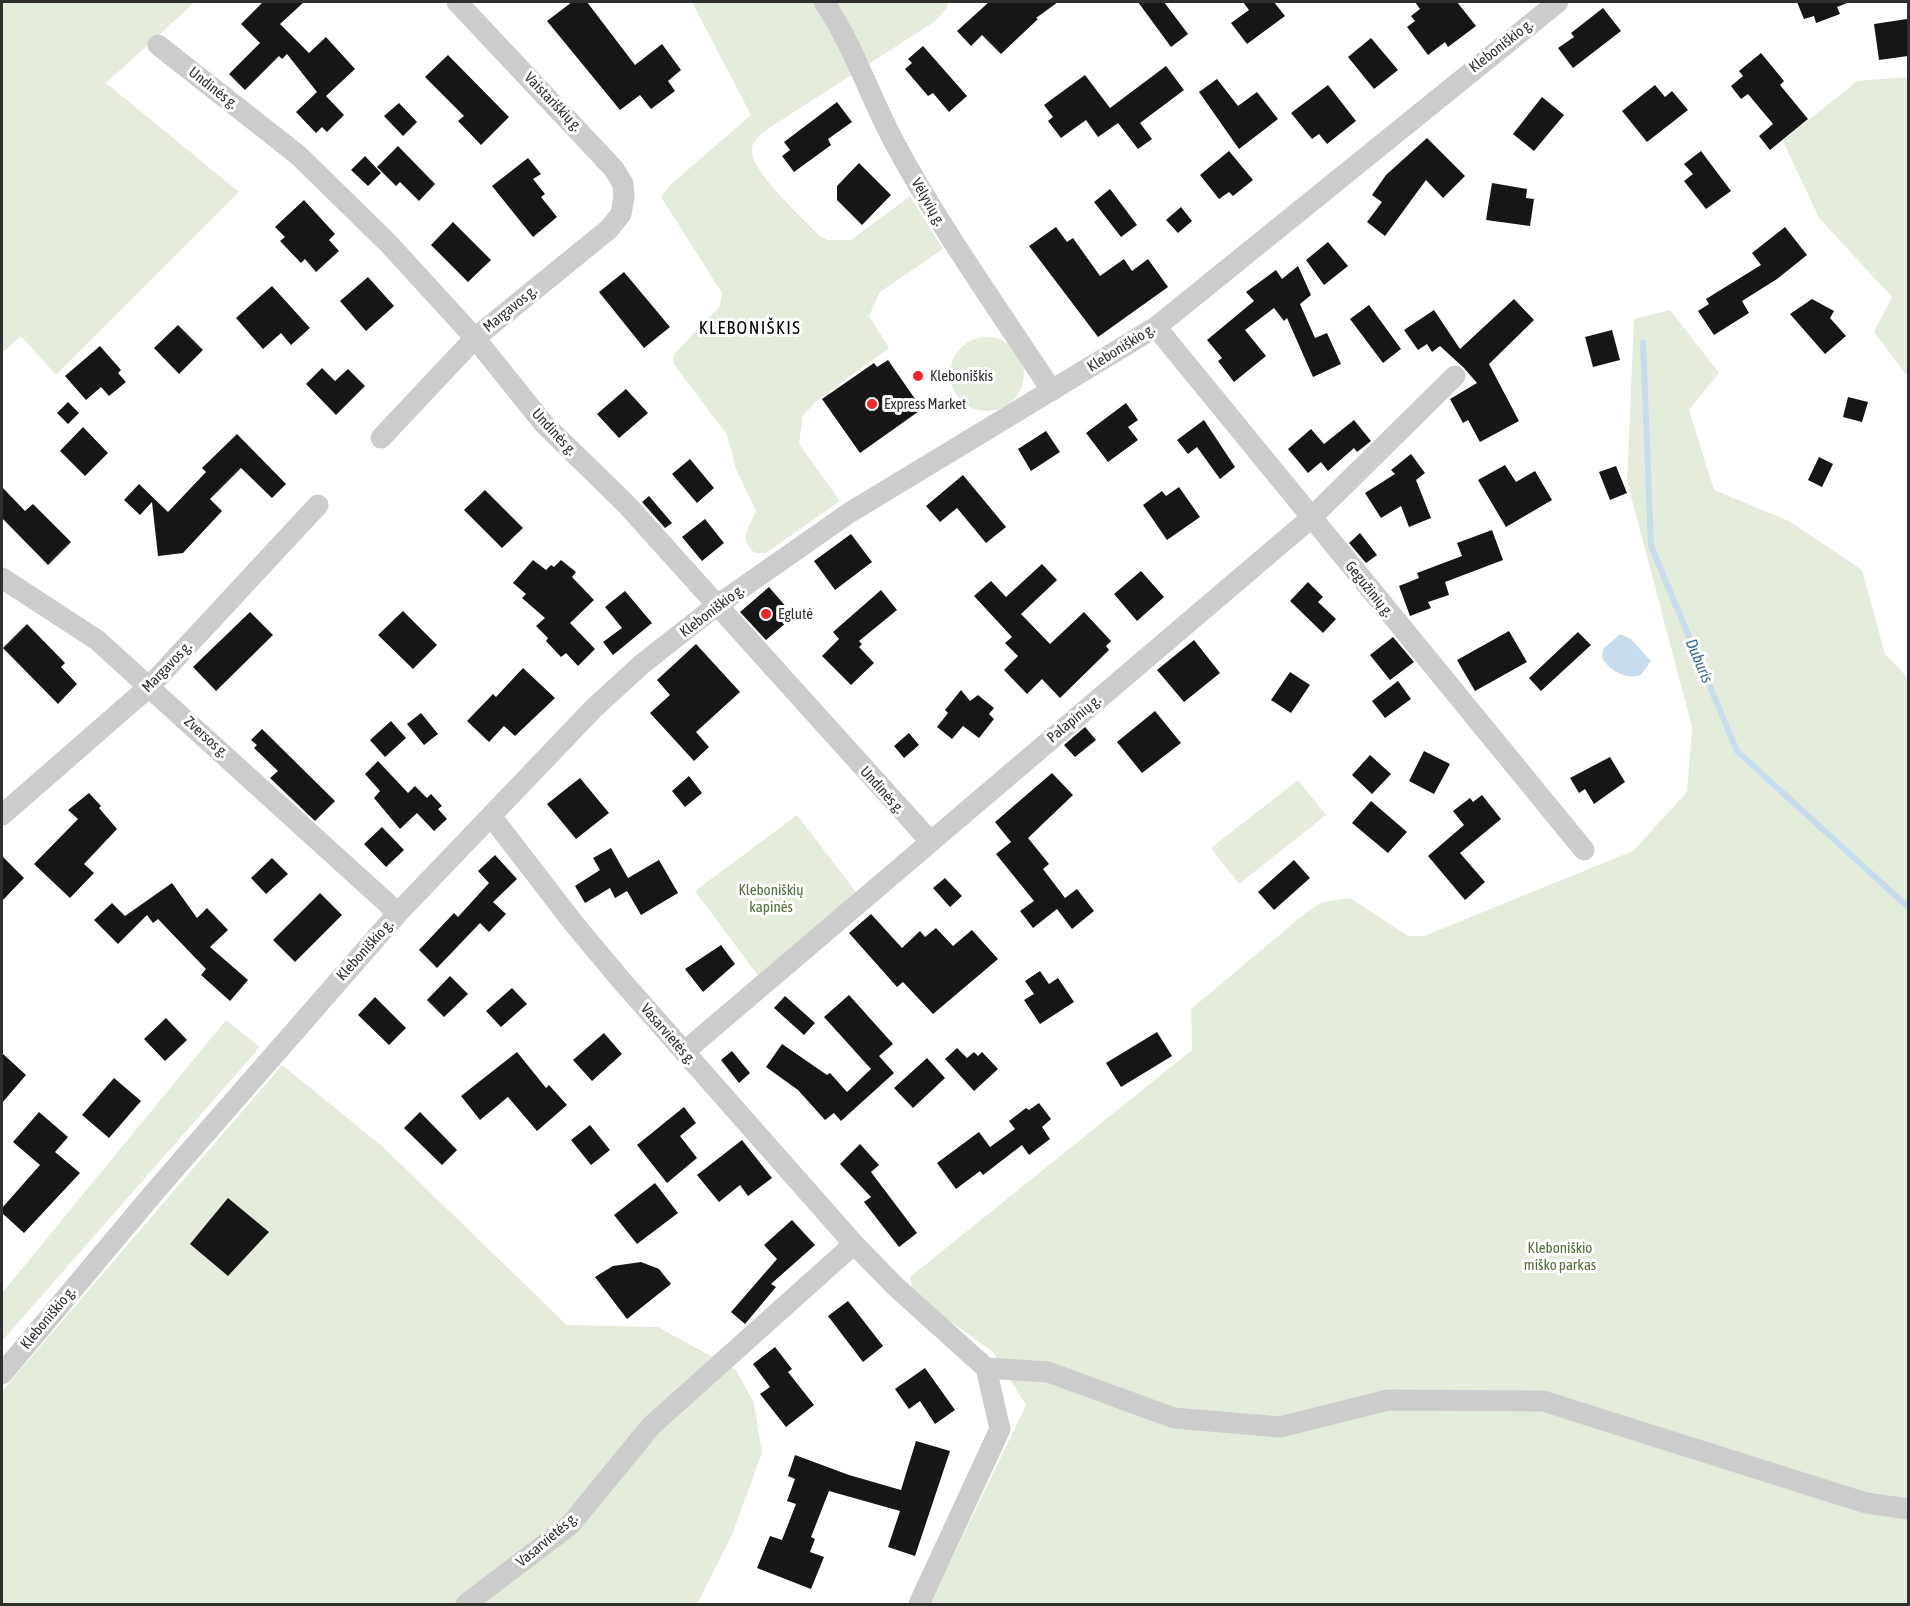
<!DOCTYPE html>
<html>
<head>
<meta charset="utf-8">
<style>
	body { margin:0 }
	#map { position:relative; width:1910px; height:1606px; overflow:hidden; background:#fff; font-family:"Asap Condensed",sans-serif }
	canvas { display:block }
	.frame { position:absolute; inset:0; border:3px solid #2f2f2f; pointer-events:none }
</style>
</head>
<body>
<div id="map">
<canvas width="1910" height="1606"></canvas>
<div class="frame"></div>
</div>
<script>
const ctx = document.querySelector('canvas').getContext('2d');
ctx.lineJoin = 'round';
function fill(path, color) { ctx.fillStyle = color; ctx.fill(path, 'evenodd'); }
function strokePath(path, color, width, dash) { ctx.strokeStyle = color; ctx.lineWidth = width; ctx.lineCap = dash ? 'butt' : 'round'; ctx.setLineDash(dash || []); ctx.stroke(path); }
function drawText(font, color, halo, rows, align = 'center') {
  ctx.font = font + ' "Asap Condensed",sans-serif'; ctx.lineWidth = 6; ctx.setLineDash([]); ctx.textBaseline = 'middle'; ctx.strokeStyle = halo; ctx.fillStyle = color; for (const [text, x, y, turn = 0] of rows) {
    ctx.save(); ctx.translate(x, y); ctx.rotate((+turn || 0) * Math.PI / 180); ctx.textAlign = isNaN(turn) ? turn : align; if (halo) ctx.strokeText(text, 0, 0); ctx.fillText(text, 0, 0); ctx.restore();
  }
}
const green = new Path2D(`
	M2 2H195L106 83 239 192 56 375 21 336 2 353Z
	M692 2H949L946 9 934 22 763 132C758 137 751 143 752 151 753 174 804 219 820 236L828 240H851L910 196 943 249 880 292 869 316 889 348 819 399 803 415 799 444 840 501 766 553H755C738 539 749 528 756 511L736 469 727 435 673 363 674 354 720 306 722 293 661 197 669 186 751 115Z
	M1908 77V377L1874 332 1892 297 1819 218 1783 141 1857 81Z
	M1670 310 1719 373 1689 410 1714 490 1789 521 1862 570 1885 654 1908 678V1604H930L1026 1405 993 1352 913 1295 910 1277 1192 1050 1191 1009 1308 911 1323 902 1350 898 1408 936H1424L1633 851 1687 792 1692 727 1627 481 1634 319Z
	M950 374a37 37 0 1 1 74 0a37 37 0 1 1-74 0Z
	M1298 780 1326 815 1239 884 1211 848Z
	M797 815 856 892 759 977 695 891Z
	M226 1020 260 1047 2 1341V1293Z
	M282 1065 382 1146 567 1325 658 1327 736 1370 754 1403 762 1453 731 1537 697 1604H2V1391Z`);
const water = new Path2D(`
	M1620 634 1631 639 1651 661 1641 675C1626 680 1610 671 1602 658L1603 649Z`);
const stream = new Path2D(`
	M1643 342 1651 546 1737 751 1908 907`);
const building = new Path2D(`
	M263 2H304L280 24 309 53 326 37 355 69 326 96 344 115 327 132 322 127 316 133 296 112 317 92 287 54 282 59 279 56 245 90 229 74 260 43 241 24Z
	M572 2H587L635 65 662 44 681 70 668 81 675 91 651 109 640 95 620 110 547 21Z
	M989 2H1058L1036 18 1038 19 1001 54 982 35 971 46 957 31Z
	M1138 2H1164L1188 34 1171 47Z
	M1243 2H1274L1285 16 1247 44 1231 23 1249 10Z
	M1415 2H1457L1476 26 1448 47 1445 42 1428 55 1407 27 1415 21 1411 16 1420 9Z
	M1797 2H1847V3L1837 7 1840 14 1816 23 1814 16 1804 19Z
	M1603 8 1621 31 1573 68 1558 48 1574 37 1571 33Z
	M1907 19 1908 56 1879 60 1874 24Z
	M1371 38 1398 70 1374 89 1348 57Z
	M923 46 967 96 949 112 933 93 928 96 905 69 912 63 908 59Z
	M1761 53 1784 81 1780 85 1808 119 1770 150 1759 136 1773 124 1748 94 1741 99 1731 86 1743 76 1739 71Z
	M448 55 509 117 481 145 458 121 464 116 425 77Z
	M1166 66 1184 90 1140 123 1152 139 1138 149 1118 123 1098 137 1086 120 1061 138 1048 121 1053 117 1044 105 1085 75 1110 108Z
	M1217 79 1238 106 1257 92 1278 119 1239 149 1199 92Z
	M1328 85 1356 121 1327 144 1319 134 1312 139 1291 113Z
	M1655 85 1665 97 1672 91 1688 110 1647 142 1622 111Z
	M1542 97 1564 115 1534 151 1513 134Z
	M837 102 852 122 828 139 831 145 794 172 782 156 790 150 784 142Z
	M399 103 417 122 403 136 384 116Z
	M1427 138 1465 176 1443 198 1426 180 1385 236 1367 222 1382 202 1372 195 1386 175Z
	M398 146 435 184 419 201 400 182 396 186 377 167Z
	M1229 151 1253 180 1233 196 1229 192 1219 199 1200 175Z
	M1701 151 1731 191 1706 209 1684 181 1693 174 1684 164Z
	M365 156 381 173 368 186 351 170Z
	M528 158 541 174 533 179 545 194 541 197 557 217 533 237 492 186Z
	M859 163 891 195 862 225 837 200V186Z
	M1492 183 1527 189 1526 198 1534 199 1530 226 1486 220Z
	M1110 189 1137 225 1121 237 1094 202Z
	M304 200 335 234 329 240 339 251 316 272 305 259 301 263 280 241 285 237 275 227Z
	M1181 207 1192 221 1178 233 1166 220Z
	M453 222 491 260 468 282 431 245Z
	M1056 227 1067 242 1073 238 1100 276 1124 259 1132 271 1148 259 1168 287 1098 337 1029 246Z
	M1785 227 1807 255 1777 279 1742 301 1749 313 1714 335 1698 311 1709 304 1706 299 1761 265 1752 253Z
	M1328 242 1348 266 1324 285 1306 260Z
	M1298 266 1311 295 1300 304 1315 338 1327 333 1341 364 1313 377 1287 318 1284 321 1274 308 1245 330 1266 356 1234 382 1218 361 1222 358 1207 340 1254 301 1246 292 1276 270 1282 279Z
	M624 272 670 327 644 348 599 292Z
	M368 277 394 306 366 331 340 301Z
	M272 286 310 328 291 345 281 333 263 349 236 318Z
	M1514 299 1534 320 1489 364 1519 421 1480 442 1468 420 1463 423 1450 399 1477 383 1464 368 1440 346 1432 352 1427 344 1418 350 1404 330 1434 310 1460 349Z
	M1812 299 1834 311 1830 318 1846 336 1825 354 1790 314Z
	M1369 305 1401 349 1383 363 1350 319Z
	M178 325 203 350 179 374 154 348Z
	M1612 330 1620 360 1593 367 1585 337Z
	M100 346 121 370 118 373 126 382 109 396 101 387 86 400 65 376Z
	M888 360 922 409 860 453 822 399 874 363 877 367Z
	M322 368 335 381 348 369 365 386 336 415 306 384Z
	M626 389 648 413 619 438 597 414Z
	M1848 397 1868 402 1862 422 1843 417Z
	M68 402 79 413 68 424 57 413Z
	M1126 403 1138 420 1128 427 1138 440 1108 462 1086 433Z
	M1204 420 1235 467 1220 479 1197 447 1188 454 1177 440Z
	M1354 420 1371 441 1357 452 1354 448 1328 471 1321 462 1308 473 1288 449 1311 429 1324 444Z
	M83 427 108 453 85 476 60 451Z
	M1046 431 1060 452 1031 471 1018 449Z
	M237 434 286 484 272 498 241 468 210 499 222 511 183 553 158 556 152 502 140 515 124 500 139 484 168 512 206 472 202 468Z
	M1411 454 1425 473 1416 480 1431 518 1409 527 1401 506 1381 518 1365 493 1395 474 1391 470Z
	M1819 457 1833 464 1822 487 1808 480Z
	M690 459 714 488 697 503 672 474Z
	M1505 465 1516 482 1535 471 1552 500 1506 527 1478 480Z
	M1616 466 1627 493 1610 500 1599 472Z
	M963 475 1006 527 986 543 957 508 940 522 926 506Z
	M2 487 25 511 33 504 71 542 48 565 2 518Z
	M1179 487 1200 517 1167 540 1143 505 1162 491 1166 496Z
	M485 490 523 528 502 548 464 510Z
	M649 496 672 523 665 528 642 502Z
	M705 519 724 543 702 561 682 537Z
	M1492 530 1503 560 1445 582 1449 595 1428 602 1431 608 1410 616 1399 586 1419 578 1417 573 1462 556 1457 543Z
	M1360 533 1377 555 1366 563 1349 543Z
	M851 534 872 562 835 590 814 561Z
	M533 560 546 570 551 565 554 567 561 560 576 572 572 577 594 600 570 623 595 649 578 666 566 653 561 657 546 641 548 638 536 626 545 618 522 598 526 594 513 583Z
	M1042 564 1057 580 1021 614 1050 644 1084 612 1111 641 1106 646 1109 650 1060 698 1042 679 1027 694 1004 670 1018 656 1005 643 1012 637 974 596 991 581 1006 597Z
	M1141 571 1164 597 1137 621 1114 594Z
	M1308 582 1323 597 1318 602 1336 619 1323 633 1290 601Z
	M769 587 794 616 766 640 740 612Z
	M881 590 897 610 859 641 862 644 859 647 874 663 851 685 822 656 839 639 833 632Z
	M625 591 652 623 613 655 603 642 622 628 605 607Z
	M403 611 437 645 413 669 378 635Z
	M250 612 273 635 216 691 193 667Z
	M27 624 65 663 61 667 77 684 58 704 3 648Z
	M1509 631 1527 662 1475 691 1457 660Z
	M1578 632 1591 645 1541 691 1529 678Z
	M1393 637 1414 662 1390 680 1370 655Z
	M1194 640 1220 673 1184 702 1157 670Z
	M696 644 740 692 696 732 709 747 694 761 650 713 670 695 657 680Z
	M523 668 555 698 515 736 504 726 489 742 467 721 493 694 496 697Z
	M1290 672 1310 685 1291 713 1271 700Z
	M1398 681 1411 699 1385 718 1372 701Z
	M961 690 970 701 978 695 994 708 989 714 994 719 979 738 963 726 952 739 937 727 948 713 945 710Z
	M1155 711 1181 743 1142 773 1117 742Z
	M421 713 438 734 424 745 407 724Z
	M391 721 406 738 385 757 370 740Z
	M1085 727 1096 740 1075 757 1064 745Z
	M262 729 335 801 315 821 270 778 278 771 254 748 257 745 251 740Z
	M909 733 919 745 904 758 894 746Z
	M1424 751 1450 764 1434 794 1409 781Z
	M1370 755 1391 774 1372 794 1352 775Z
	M1610 757 1625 782 1594 804 1585 789 1579 793 1570 778Z
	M378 761 408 793 415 786 427 798 431 794 442 806 438 809 447 819 434 831 417 813 400 829 374 798 380 791 365 774Z
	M1052 773 1073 795 1028 838 1049 864 1043 869 1065 898 1077 889 1094 911 1072 929 1057 909 1033 928 1020 911 1034 901 996 854 1011 842 995 822Z
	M689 776 702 793 685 807 672 791Z
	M580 778 609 813 576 839 547 804Z
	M89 793 101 806 99 808 117 829 84 864 94 873 70 898 34 864 78 819 68 810Z
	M1482 795 1501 819 1460 853 1485 882 1465 900 1428 856 1464 825 1453 811 1470 798 1473 802Z
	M1371 801 1407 832 1388 853 1352 823Z
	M382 827 404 850 386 867 364 844Z
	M611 848 628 878 659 860 678 893 641 915 627 891 615 898 610 888 585 903 575 886 600 870 593 858Z
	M495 855 517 879 493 902 506 914 489 932 480 923 437 968 419 950 454 913 458 917 489 883 478 871Z
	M2 856 24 878 2 901Z
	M272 858 288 874 266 894 251 878Z
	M1294 860 1310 878 1274 910 1258 892Z
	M945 878 962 896 950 907 933 888Z
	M172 883 197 918 207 908 228 930 210 947 248 980 230 1001 201 975 206 969 158 919 153 923 147 915 118 944 94 920 112 903 125 916Z
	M320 893 342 915 295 962 273 940Z
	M871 914 902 948 920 931 925 937 936 928 953 946 972 930 998 959 933 1014 903 982 897 987 849 933Z
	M721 945 735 964 703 992 685 969Z
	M1040 971 1049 984 1058 978 1074 1002 1040 1024 1024 1000 1034 994 1025 981Z
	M450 976 468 994 444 1017 427 1000Z
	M512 988 527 1004 501 1027 486 1011Z
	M849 995 893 1044 879 1056 894 1073 841 1121 834 1113 825 1120 798 1090 766 1067 782 1044 827 1075 830 1073 847 1092 871 1069 824 1017Z
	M785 996 815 1023 804 1035 774 1008Z
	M375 997 406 1028 389 1045 358 1015Z
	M166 1018 187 1040 165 1061 144 1039Z
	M1157 1032 1172 1056 1121 1087 1106 1063Z
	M604 1033 622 1054 592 1081 573 1060Z
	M957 1048 967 1058 974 1052 978 1056 982 1052 998 1069 974 1091 945 1059Z
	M732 1051 750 1073 739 1083 721 1060Z
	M517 1052 546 1088 549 1085 567 1105 537 1131 508 1097 480 1120 461 1096Z
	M2 1053 26 1075 2 1103Z
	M927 1058 945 1078 913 1108 894 1088Z
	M114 1078 141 1101 109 1138 82 1115Z
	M1039 1103 1051 1119 1042 1127 1050 1139 1029 1155 1022 1145 983 1175 980 1171 956 1189 937 1163 979 1132 990 1147 1015 1129 1009 1121 1026 1108 1029 1110Z
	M684 1107 696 1123 680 1136 697 1158 667 1183 637 1145Z
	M39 1112 68 1137 55 1152 80 1173 24 1233 2 1213V1208L40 1165 13 1142Z
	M420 1112 457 1150 442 1165 404 1128Z
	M590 1125 610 1150 591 1165 571 1140Z
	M742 1140 772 1178 748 1196 740 1185 719 1202 697 1175Z
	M860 1144 879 1165 871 1172 917 1233 899 1247 864 1202 871 1197 840 1164Z
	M655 1183 678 1213 637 1244 614 1215Z
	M228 1198 269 1232 228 1276 190 1244Z
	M792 1220 815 1245 771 1284 776 1287 745 1324 731 1312 777 1259 764 1245Z
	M641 1262 659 1269 671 1284 627 1319 595 1277 613 1266Z
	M848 1301 883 1346 863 1362 828 1316Z
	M775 1347 792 1369 788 1372 814 1405 786 1427 760 1394 770 1387 753 1364Z
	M925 1368 955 1410 935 1424 920 1401 909 1409 895 1389Z
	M916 1441 950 1451 915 1556 888 1547 900 1511 829 1491 811 1537 815 1539 810 1552 824 1557 811 1589 757 1568 770 1536 782 1540 796 1504 787 1501 795 1479 788 1476 795 1455 849 1475 901 1490Z`);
const minor = new Path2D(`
	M824 2C853 45 869 94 893 140 940 228 998 308 1052 391
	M158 45 298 155 388 243 475 338 544 424 626 504 930 841
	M1156 327 1584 850
	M381 438 475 338 609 229 621 214 624 197 623 184 614 169 457 2
	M2 578 97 640 398 913
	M2 815 150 686 318 505
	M491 816 575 925 621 980 854 1244 896 1287 986 1368 1000 1429 919 1604
	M684 1052 1311 518 1455 376
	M986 1368 1048 1372 1174 1418 1280 1427 1388 1400 1543 1401 1866 1503 1908 1509
	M2 1374 157 1189 398 913 594 708 642 664 716 606 849 513 1156 327 1558 2
	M466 1604 570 1525 651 1426 854 1244`);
const markers = [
	[918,376,6,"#f1262b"],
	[872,404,6,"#f1262b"],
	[766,614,6,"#f1262b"]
];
const streetNames = [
	["Kleboniškio g.",1501,46,-38],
	["Undinės g.",213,88,38],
	["Vaistariškių g.",553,102,46],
	["Vėlyvių g.",928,202,60],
	["Margavos g.",510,309,-39],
	["Kleboniškio g.",1121,348,-32],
	["Undinės g.",554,432,47],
	["Gegužinių g.",1369,589,51],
	["Kleboniškio g.",712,611,-37],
	["Margavos g.",167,667,-46],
	["Palapinių g.",1074,719,-40],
	["Zversos g.",206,737,42],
	["Undinės g.",882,790,48],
	["Kleboniškio g.",365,950,-48],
	["Vasarvietės g.",668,1034,49],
	["Kleboniškio g.",48,1318,-50],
	["Vasarvietės g.",547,1540,-40]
];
const poiNames = [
	["Kleboniškis",930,376],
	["Express Market",884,404],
	["Eglutė",778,614]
];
const parkNames = [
	["Kleboniškių",771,890],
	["kapinės",771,907],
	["Kleboniškio",1560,1248],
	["miško parkas",1560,1265]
];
const waterNames = [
	["Duburis",1699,661,67]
];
const quarterNames = [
	["KLEBONIŠKIS",750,328]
];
fill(green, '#e4eddc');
fill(water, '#c7ddee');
strokePath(stream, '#c7ddee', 6);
fill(building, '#161616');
strokePath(minor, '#ccc', 21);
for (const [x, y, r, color] of markers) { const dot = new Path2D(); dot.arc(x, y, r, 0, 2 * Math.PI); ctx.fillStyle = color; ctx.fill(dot); strokePath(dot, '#fff', 2); }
drawText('15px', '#2f2f2f', '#fff', streetNames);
drawText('15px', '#2f2f2f', '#fff', poiNames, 'left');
drawText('15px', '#4f6e39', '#fff', parkNames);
drawText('italic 16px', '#376d97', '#fff', waterNames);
ctx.letterSpacing = '1.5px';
drawText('18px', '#000', '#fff', quarterNames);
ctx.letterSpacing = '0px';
</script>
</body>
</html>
